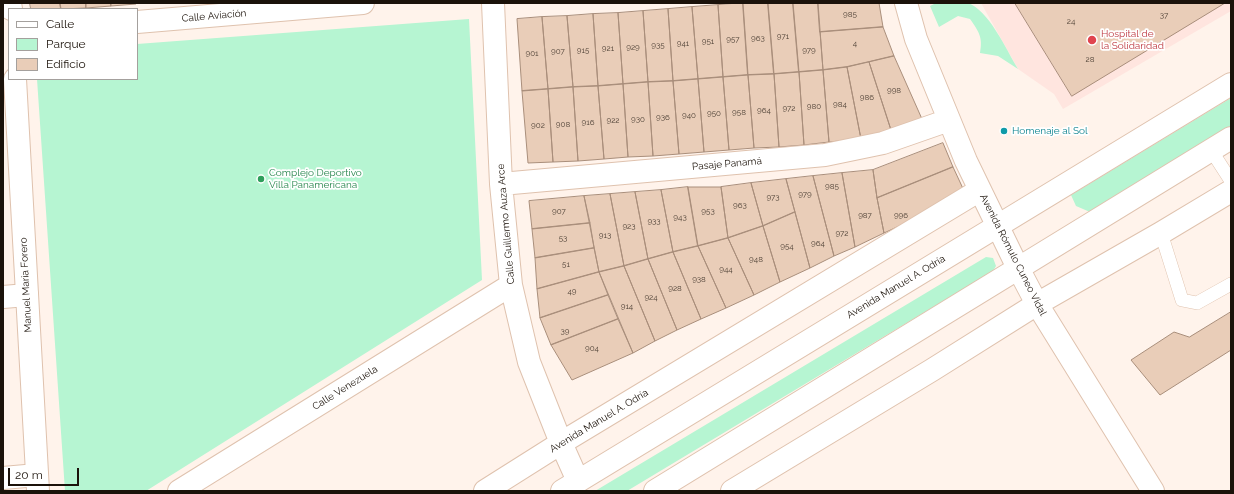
<!DOCTYPE html>
<html>
<head>
<meta charset="utf-8">
<style>
	body { margin:0 }
	#map { position:relative; width:1234px; height:494px; overflow:hidden; background:#fff3eb; font-family:Raleway,sans-serif }
	canvas { display:block }
	.frame { position:absolute; inset:0; border:4px solid #1b120a; pointer-events:none }
	.legend { position:absolute; left:8px; top:8px; width:130px; height:72px; box-sizing:border-box; background:#fff; border:1px solid #a4a09d; margin:0; padding:5px 7px; list-style:none; font-size:12px; color:#1b120a }
	.legend li { display:flex; align-items:center; gap:8px; height:20px }
	.legend b { width:20px; border:1px solid #a4a09d }
	.scale { position:absolute; left:8px; top:468px; width:71px; height:18px; box-sizing:border-box; border:2px solid #1b120a; border-top:0; padding-left:5px; font-size:12px; line-height:14px; white-space:nowrap; color:#1b120a; -webkit-text-stroke:3px #fff; paint-order:stroke }
</style>
</head>
<body>
<div id="map">
<canvas width="1234" height="494"></canvas>
<div class="frame"></div>
<ul class="legend">
<li><b style="height:5px;background:#fff"></b>Calle</li>
<li><b style="height:11px;background:#b6f5d2"></b>Parque</li>
<li><b style="height:11px;background:#e9cdb8"></b>Edificio</li>
</ul>
<div class="scale">20 m</div>
</div>
<script>
const ctx = document.querySelector('canvas').getContext('2d');
ctx.lineJoin = 'round';
function fill(path, color) { ctx.fillStyle = color; ctx.fill(path, 'evenodd'); }
function strokePath(path, color, width, dash) { ctx.strokeStyle = color; ctx.lineWidth = width; ctx.lineCap = dash ? 'butt' : 'round'; ctx.setLineDash(dash || []); ctx.stroke(path); }
function drawText(font, color, halo, rows, align = 'center') {
  ctx.font = font + ' Raleway,sans-serif'; ctx.lineWidth = 3.5; ctx.setLineDash([]); ctx.textBaseline = 'middle'; ctx.strokeStyle = halo; ctx.fillStyle = color; for (const [text, x, y, turn = 0] of rows) {
    ctx.save(); ctx.translate(x, y); ctx.rotate((+turn || 0) * Math.PI / 180); ctx.textAlign = isNaN(turn) ? turn : align; if (halo) ctx.strokeText(text, 0, 0); ctx.fillText(text, 0, 0); ctx.restore();
  }
}
const medical = new Path2D(`
	M981 3H1231V11L1063 109 1054 94 1018 69Z`);
const green = new Path2D(`
	M936 3C945 3 959 1 967 3 988 8 1007 51 1018 69L998 56 980 53C983 37 979 32 970 19L958 16 939 27 930 6Z
	M469 19 482 280 146 491H65L37 79H137V44Z
	M1231 98V127L1090 212 1076 206 1071 195Z
	M986 257 993 258 996 266 993 271 627 491H595Z`);
const building = new Path2D(`
	M30 3H60L61 9H31Z
	M60 3H86V8L61 9Z
	M86 3H111V6L86 8Z
	M111 3H136V4L111 6Z
	M743 3 748 75 723 77 718 5Z
	M743 3H768L774 74 748 75Z
	M768 3H793L799 72 774 74Z
	M793 3H818L823 70 799 72Z
	M818 3H879L883 27 820 32Z
	M1015 3H1225L1072 96Z
	M718 5 723 77 698 79 692 7Z
	M692 7 698 79 673 81 668 9Z
	M668 9 673 81 648 82 643 11Z
	M643 11 648 82 623 84 618 13Z
	M618 13 623 84 598 86 593 14Z
	M593 14 598 86 573 87 567 16Z
	M567 16 573 87 548 89 542 17Z
	M542 17 548 89 522 91 517 19Z
	M883 27 894 56 847 67 823 70 820 32Z
	M894 56 922 119 891 130 869 62Z
	M869 62 891 130 861 139 847 67Z
	M847 67 861 139 829 142 823 70Z
	M823 70 829 142 804 145 799 72Z
	M799 72 804 145 779 147 774 74Z
	M774 74 779 147 754 148 748 75Z
	M748 75 754 148 729 150 723 77Z
	M723 77 729 150 704 152 698 79Z
	M698 79 704 152 679 154 673 81Z
	M673 81 679 154 653 156 648 82Z
	M648 82 653 156 628 157 623 84Z
	M623 84 628 157 604 159 598 86Z
	M598 86 604 159 578 161 573 87Z
	M573 87 578 161 553 162 548 89Z
	M548 89 553 162 528 163 522 91Z
	M943 143 953 167 877 198 873 170Z
	M953 167 966 195 884 233 877 198Z
	M873 170 877 198 884 233 855 247 842 173Z
	M842 173 855 247 834 256 813 176Z
	M813 176 834 256 810 268 786 179Z
	M786 179 795 212 763 226 751 183Z
	M751 183 763 226 728 238 721 187Z
	M688 187 698 246 673 252 661 190Z
	M688 187H721L728 238 698 246Z
	M661 190 673 252 648 259 635 192Z
	M635 192 648 259 624 266 610 194Z
	M610 194 624 266 599 272 584 196Z
	M584 196 590 223 532 229 529 201Z
	M795 212 810 268 780 282 763 226Z
	M590 223 594 248 535 258 532 229Z
	M763 226 780 282 754 295 728 238Z
	M728 238 754 295 726 308 698 246Z
	M698 246 726 308 701 319 673 252Z
	M594 248 599 272 537 289 535 258Z
	M673 252 701 319 677 330 648 259Z
	M648 259 677 330 655 341 624 266Z
	M624 266 655 341 633 353 599 272Z
	M599 272 608 295 540 318 537 289Z
	M608 295 618 319 551 345 540 318Z
	M1231 312V350L1160 395 1131 360 1174 332 1189 337Z
	M618 319 633 353 572 380 551 345Z`);
const lane = new Path2D(`
	M1211 150 1231 181
	M1161 233 1182 300 1197 303 1231 284`);
const street = new Path2D(`
	M493 3 501 184 511 285 529 362 561 443 578 481
	M906 3 916 39 966 161 1018 268 1037 304 1153 491
	M137 22 363 3
	M501 184 825 155 883 143 949 120
	M3 297 27 295
	M3 478 37 475
	M179 491 511 285
	M485 491 561 443 980 190
	M732 491 932 370 1037 304 1161 233 1231 191`);
const secondary = new Path2D(`
	M10 3 11 9
	M15 79 38 491`);
const highway = new Path2D(`
	M562 491 1231 84
	M655 491 1231 138`);
const markers = [
	[1092,40,5,"#e0444e"],
	[1004,131,4,"#0f9aa8"],
	[261,179,4,"#2e9e5b"]
];
const numberNames = [
	["985",850,15],
	["37",1164,16],
	["24",1071,22],
	["971",783,37],
	["963",758,39],
	["957",733,40],
	["951",708,42],
	["941",683,44],
	["4",855,44],
	["935",658,46],
	["929",633,48],
	["921",608,49],
	["915",583,51],
	["979",809,51],
	["907",558,52],
	["901",532,54],
	["28",1090,60],
	["998",894,91],
	["986",867,98],
	["984",840,105],
	["980",814,107],
	["972",789,109],
	["964",764,111],
	["958",739,113],
	["950",714,114],
	["940",689,116],
	["936",663,118],
	["930",638,120],
	["922",613,121],
	["916",588,123],
	["908",563,125],
	["902",538,126],
	["985",832,187],
	["979",805,195],
	["973",773,198],
	["963",740,206],
	["907",559,212],
	["953",708,212],
	["987",865,216],
	["996",901,216],
	["943",680,218],
	["933",654,222],
	["923",629,227],
	["972",842,234],
	["913",605,236],
	["53",563,239],
	["964",818,244],
	["954",787,247],
	["948",756,260],
	["51",566,265],
	["944",726,270],
	["938",699,280],
	["928",675,289],
	["49",572,292],
	["924",651,298],
	["914",627,307],
	["39",565,332],
	["904",592,349]
];
const streetNames = [
	["Calle Aviación",214,16,-5],
	["Pasaje Panamá",727,164,-5],
	["Calle Guillermo Auza Arce",506,224,-95],
	["Avenida Rómulo Cuneo Vidal",1013,255,63],
	["Manuel Maria Forero",26,285,-93],
	["Avenida Manuel A. Odría",896,287,-31],
	["Calle Venezuela",345,388,-32],
	["Avenida Manuel A. Odría",599,421,-31]
];
const healthNames = [
	["Hospital de",1101,34],
	["la Solidaridad",1101,46]
];
const cultureNames = [
	["Homenaje al Sol",1012,131]
];
const leisureNames = [
	["Complejo Deportivo",269,173],
	["Villa Panamericana",269,185]
];
fill(medical, '#ffe5df');
fill(green, '#b6f5d2');
fill(building, '#e9cdb8');
strokePath(building, '#a98e7b', 1);
strokePath(lane, '#dfc2ae', 14);
strokePath(street, '#dfc2ae', 24);
strokePath(secondary, '#dfc2ae', 24);
strokePath(highway, '#dfc2ae', 24);
strokePath(lane, '#fff', 13);
strokePath(street, '#fff', 22);
strokePath(secondary, '#fff', 22);
strokePath(highway, '#fff', 22);
for (const [x, y, r, color] of markers) { const dot = new Path2D(); dot.arc(x, y, r, 0, 2 * Math.PI); ctx.fillStyle = color; ctx.fill(dot); strokePath(dot, '#fff', 1.5); }
drawText('8px', '#4e4136', null, numberNames);
drawText('10px', '#1b120a', '#fff', streetNames);
drawText('10px', '#be3a42', '#fff', healthNames, 'left');
drawText('10px', '#0d838f', '#fff', cultureNames, 'left');
drawText('10px', '#27864d', '#fff', leisureNames, 'left');
</script>
</body>
</html>
